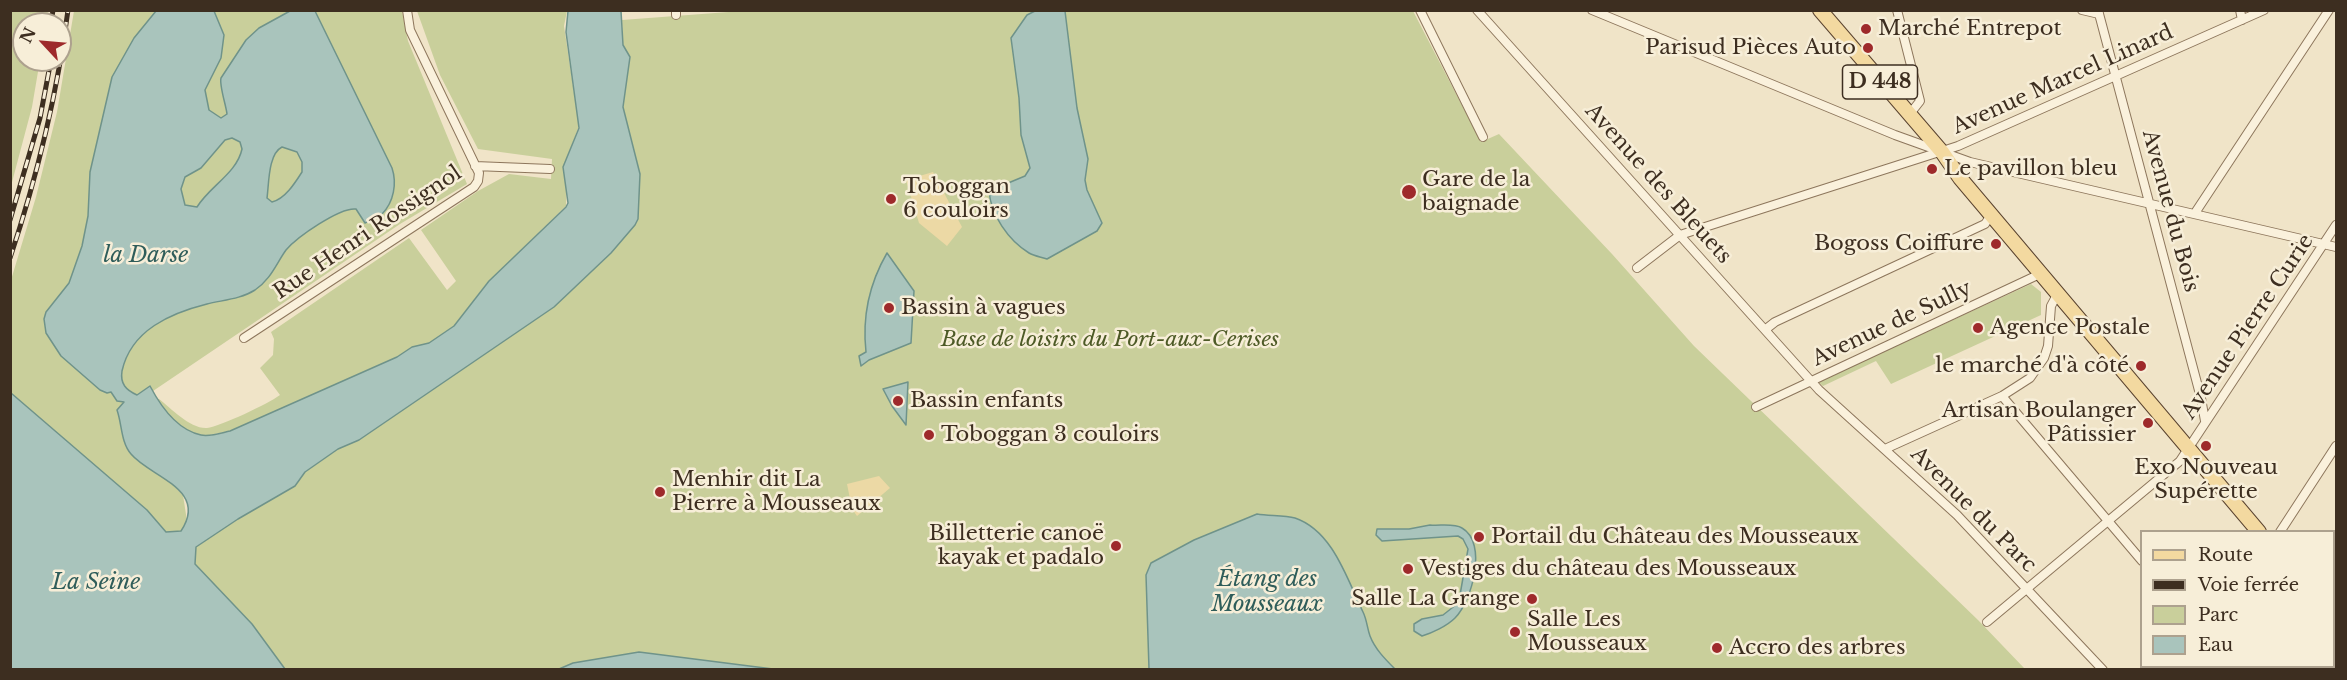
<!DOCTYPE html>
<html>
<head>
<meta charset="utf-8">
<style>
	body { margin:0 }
	#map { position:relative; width:2347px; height:680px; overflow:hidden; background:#f0e4c8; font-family:"Libre Baskerville",serif }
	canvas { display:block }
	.frame { position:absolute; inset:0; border:12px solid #3d2e20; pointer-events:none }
	.legend { position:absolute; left:2140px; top:530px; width:195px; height:138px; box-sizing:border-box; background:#f7eed8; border:2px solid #ada18e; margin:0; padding:8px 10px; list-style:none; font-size:18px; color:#3d2e20 }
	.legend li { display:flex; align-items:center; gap:12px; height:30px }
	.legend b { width:30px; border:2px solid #ada18e }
	.north { position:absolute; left:12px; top:12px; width:60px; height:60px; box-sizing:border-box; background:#f7eed8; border:2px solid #ada18e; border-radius:50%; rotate:296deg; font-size:16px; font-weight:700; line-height:24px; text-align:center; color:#3d2e20 }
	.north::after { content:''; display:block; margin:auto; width:21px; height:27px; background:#9e2a2b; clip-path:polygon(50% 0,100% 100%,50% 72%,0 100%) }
</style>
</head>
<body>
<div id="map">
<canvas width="2347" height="680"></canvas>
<div class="frame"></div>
<ul class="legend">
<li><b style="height:8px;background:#f3d9a0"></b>Route</li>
<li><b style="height:8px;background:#3d2e20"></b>Voie ferrée</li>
<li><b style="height:16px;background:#c9cf9b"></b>Parc</li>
<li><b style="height:16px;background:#a9c4bc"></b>Eau</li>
</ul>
<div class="north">N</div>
</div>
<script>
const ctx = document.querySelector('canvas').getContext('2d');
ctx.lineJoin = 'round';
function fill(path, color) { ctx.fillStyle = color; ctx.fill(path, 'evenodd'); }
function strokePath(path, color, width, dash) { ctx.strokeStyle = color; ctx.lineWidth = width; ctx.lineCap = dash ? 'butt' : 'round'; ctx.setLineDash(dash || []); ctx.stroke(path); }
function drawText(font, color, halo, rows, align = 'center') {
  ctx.font = font + ' "Libre Baskerville",serif'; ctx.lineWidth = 5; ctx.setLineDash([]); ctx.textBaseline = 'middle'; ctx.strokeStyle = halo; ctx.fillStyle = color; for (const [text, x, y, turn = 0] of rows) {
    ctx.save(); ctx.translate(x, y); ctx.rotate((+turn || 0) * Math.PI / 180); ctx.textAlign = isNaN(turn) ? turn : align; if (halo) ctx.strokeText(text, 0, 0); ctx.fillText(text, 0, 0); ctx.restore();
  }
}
const green = new Path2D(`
	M11 10 48 11 46 24H24V60H40L32 107 11 186Z
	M755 10 1413 11 1481 142 1499 134 1612 254 1694 346 1978 620 2025 669H285L252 624 195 564 196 547 238 519 295 486 305 472 338 449 359 440 554 307 611 253 638 219 640 174 623 107 630 57 623 45 622 20Z
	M74 11H402L408 41 467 184 400 224 119 414 165 477 183 495 187 521 181 531 166 533 147 510 11 394V280L36 197 57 112Z
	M417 11H567L564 26 579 126 568 155 566 206 486 284 454 326 430 343 230 431 199 437 177 424 154 402 159 399C171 408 190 429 207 428 221 426 268 404 280 395L260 368 273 355 274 339 271 332 409 238 447 290 456 281 421 230 478 191 509 174 551 179 552 159 478 149 440 75Z
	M2031 284 2041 292V315L1891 384 1876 361 1823 386 1818 382Z`);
const sand = new Path2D(`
	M933 172 962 227 947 246 919 223 906 180Z
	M879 476 890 488 857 516 852 509 847 484Z`);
const water = new Path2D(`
	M156 11H214L224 35 221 58 205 90 209 110 221 118 227 114C226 105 219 85 221 78L246 40 259 28 290 11H315L392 168C397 183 394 202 382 214 378 218 370 220 365 223L356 209C340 207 297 237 286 250 276 264 271 279 255 290 241 299 223 300 207 304 171 313 131 330 122 371 120 384 126 390 137 395L150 386C160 405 177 430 201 435 210 437 221 433 230 431L397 357 412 347 429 343 454 326 489 281 566 207 568 203 563 167 579 128 566 32 568 11H621L623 45 630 57 623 107 640 174 638 219 635 225 611 253 554 307 359 440 338 449 305 472 295 486 238 519 196 547 195 564 252 624 285 669H11V393L147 510 166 532 181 531C209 489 150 477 131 454 121 443 122 424 117 410L124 402 117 401 111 392 107 393 100 390 61 356 46 333 44 319 46 312 69 283 82 246 88 216 90 172 112 77 134 38ZM232 138 240 142 242 149C237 173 210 186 197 207L185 205 181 189 185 177 201 168 225 140ZM282 147 297 152 302 162V172C295 183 285 199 272 202L267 198C269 184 268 154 282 147Z
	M1035 11H1065L1077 108 1088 159 1085 180 1087 190 1102 223 1097 231 1047 259C1041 257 1034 256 1029 253 1008 240 991 215 989 191L1025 176 1030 168 1021 135 1019 98 1011 38 1027 15Z
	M887 253 914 291 911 343 869 360 861 366 859 356 866 352C862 316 869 284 887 253Z
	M908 382 906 425 892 406 883 389Z
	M1257 514C1269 516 1284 515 1295 518 1333 531 1347 579 1363 612 1367 620 1367 628 1370 636 1375 649 1385 659 1395 669H1149L1146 575 1151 563 1194 540Z
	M1430 525C1440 526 1454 523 1462 528 1488 543 1472 601 1455 618 1447 626 1432 633 1422 636L1414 631V624L1422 619 1443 615 1457 604 1460 595 1468 549 1463 539 1458 536 1382 541 1376 535 1377 529H1409Z
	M639 652 773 669H559L573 663Z`);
const minor = new Path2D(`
	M1420 10 1483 137
	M1477 10 1819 390 1957 515 2103 670
	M1592 10 1895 135 1970 162 2336 247
	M1897 10 1920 101 1909 115
	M2082 10 2099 14
	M2098 10 2201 398 2205 421
	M2240 10 2242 20
	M676 15V10
	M475 166 550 169
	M2195 213 2329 10
	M1637 268 1680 235 1958 146 2264 10
	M1766 329 1775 322 1985 224 1992 214
	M244 338 474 187 478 181 479 173 410 30 407 10
	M2002 396 2142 561
	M1756 407 2042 273
	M1885 449 2002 396 2030 378 2044 358 2048 346 2051 306 2058 293
	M2280 532 2336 446
	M1987 622 2180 461 2336 225
	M2334 647 2336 651
	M2225 670 2229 666
	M2292 670 2295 666
	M2313 670V666`);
const primary = new Path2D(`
	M1820 10 1942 152 1960 178 2259 532
	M2334 620 2336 623`);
const rail = new Path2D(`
	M51 24 53 10
	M10 220 40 118 51 60
	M10 258C37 177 57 95 68 10`);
const markers = [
	[1866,29,6,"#9e2a2b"],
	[1868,48,6,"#9e2a2b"],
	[1932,169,6,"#9e2a2b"],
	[1409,192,8,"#9e2a2b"],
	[891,199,6,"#9e2a2b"],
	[1996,244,6,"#9e2a2b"],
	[889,308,6,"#9e2a2b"],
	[1978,328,6,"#9e2a2b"],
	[2141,366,6,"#9e2a2b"],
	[898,401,6,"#9e2a2b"],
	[2148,423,6,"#9e2a2b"],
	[929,435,6,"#9e2a2b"],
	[2206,446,6,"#9e2a2b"],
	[660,492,6,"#9e2a2b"],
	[1479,537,6,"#9e2a2b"],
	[1116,546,6,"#9e2a2b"],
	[1408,569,6,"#9e2a2b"],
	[1532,599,6,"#9e2a2b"],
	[1515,632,6,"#9e2a2b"],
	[1717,648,6,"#9e2a2b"]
];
const shields = [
	[1880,82,75]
];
const shieldNames = [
	["D 448",1880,82]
];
const poiNames = [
	["Marché Entrepot",1878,29],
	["Parisud Pièces Auto",1856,48,"right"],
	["Le pavillon bleu",1944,169],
	["Gare de la",1422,180],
	["baignade",1422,204],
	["Toboggan",903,187],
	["6 couloirs",903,211],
	["Bogoss Coiffure",1984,244,"right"],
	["Bassin à vagues",901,308],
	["Agence Postale",1990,328],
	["le marché d'à côté",2129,366,"right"],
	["Bassin enfants",910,401],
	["Artisan Boulanger",2136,411,"right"],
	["Pâtissier",2136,435,"right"],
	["Toboggan 3 couloirs",941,435],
	["Exo Nouveau",2206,468,"center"],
	["Supérette",2206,492,"center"],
	["Menhir dit La",672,480],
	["Pierre à Mousseaux",672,504],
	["Billetterie canoë",1104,534,"right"],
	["kayak et padalo",1104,558,"right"],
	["Portail du Château des Mousseaux",1491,537],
	["Vestiges du château des Mousseaux",1420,569],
	["Salle La Grange",1520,599,"right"],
	["Salle Les",1527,620],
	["Mousseaux",1527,644],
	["Accro des arbres",1729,648]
];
const streetNames = [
	["Avenue Marcel Linard",2063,80,-24],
	["Avenue des Bleuets",1658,184,48],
	["Avenue du Bois",2170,211,75],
	["Rue Henri Rossignol",368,233,-34],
	["Avenue de Sully",1892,324,-25],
	["Avenue Pierre Curie",2248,327,-56],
	["Avenue du Parc",1973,510,45]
];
const parkNames = [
	["Base de loisirs du Port-aux-Cerises",1110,340]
];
const waterNames = [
	["la Darse",146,256],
	["Étang des",1267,580],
	["Mousseaux",1267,605],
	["La Seine",96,583]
];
fill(green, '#c9cf9b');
fill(sand, '#ecd9a5');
fill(water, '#a9c4bc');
strokePath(water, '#6f938a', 1.5);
strokePath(minor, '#8d765c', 10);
strokePath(primary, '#5b4430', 16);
strokePath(minor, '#faf1dc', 8);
strokePath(primary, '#f3d9a0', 14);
strokePath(rail, '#3d2e20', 5);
strokePath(rail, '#f7eed8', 3, [9]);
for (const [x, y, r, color] of markers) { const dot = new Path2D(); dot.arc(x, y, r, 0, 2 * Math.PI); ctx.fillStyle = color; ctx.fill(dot); strokePath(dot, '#f7eed8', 2); }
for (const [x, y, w] of shields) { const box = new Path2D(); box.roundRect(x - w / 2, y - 17, w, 34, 4.5); ctx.fillStyle = '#f7eed8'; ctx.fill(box); strokePath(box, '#3d2e20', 1.5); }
drawText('bold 20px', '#3d2e20', null, shieldNames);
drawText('21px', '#3d2e20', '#f7eed8', poiNames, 'left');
drawText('21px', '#3d2e20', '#f7eed8', streetNames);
drawText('italic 21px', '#4d5a26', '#f7eed8', parkNames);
drawText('italic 22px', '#2f5d5a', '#f7eed8', waterNames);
</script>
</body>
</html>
